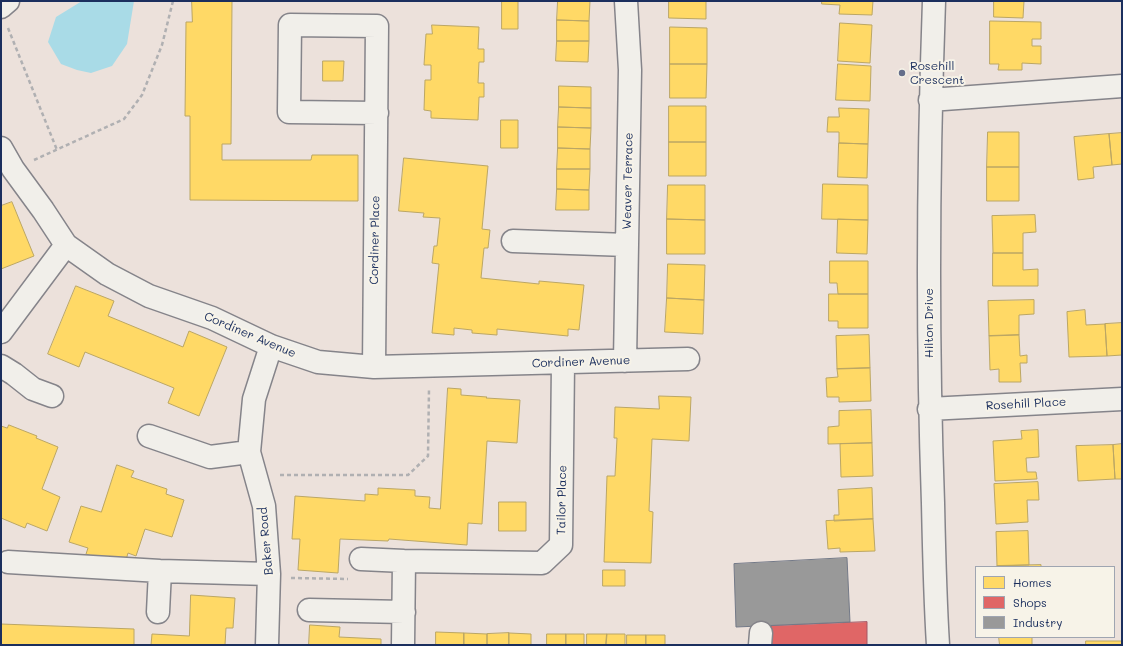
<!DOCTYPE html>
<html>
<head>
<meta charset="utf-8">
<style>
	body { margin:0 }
	#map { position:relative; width:1123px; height:646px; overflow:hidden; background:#ece1db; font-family:Mali,sans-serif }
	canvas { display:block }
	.frame { position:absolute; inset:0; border:2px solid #1b2f5e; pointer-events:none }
	.legend { position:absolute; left:975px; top:566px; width:140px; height:72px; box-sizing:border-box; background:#f7f3e8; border:1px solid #9fa5b1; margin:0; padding:5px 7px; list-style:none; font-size:12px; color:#1b2f5e }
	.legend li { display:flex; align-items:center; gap:8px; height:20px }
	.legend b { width:20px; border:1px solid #9fa5b1 }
</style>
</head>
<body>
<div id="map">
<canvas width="1123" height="646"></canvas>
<div class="frame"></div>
<ul class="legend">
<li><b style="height:11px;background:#ffd966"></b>Homes</li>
<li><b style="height:11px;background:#e06666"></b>Shops</li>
<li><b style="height:11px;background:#999"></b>Industry</li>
</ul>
</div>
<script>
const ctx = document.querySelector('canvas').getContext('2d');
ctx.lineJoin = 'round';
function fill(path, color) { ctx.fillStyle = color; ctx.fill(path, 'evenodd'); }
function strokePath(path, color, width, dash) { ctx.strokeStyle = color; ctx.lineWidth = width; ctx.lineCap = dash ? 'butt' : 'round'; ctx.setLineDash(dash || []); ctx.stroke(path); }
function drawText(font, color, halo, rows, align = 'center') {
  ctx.font = font + ' Mali,sans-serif'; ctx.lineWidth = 4; ctx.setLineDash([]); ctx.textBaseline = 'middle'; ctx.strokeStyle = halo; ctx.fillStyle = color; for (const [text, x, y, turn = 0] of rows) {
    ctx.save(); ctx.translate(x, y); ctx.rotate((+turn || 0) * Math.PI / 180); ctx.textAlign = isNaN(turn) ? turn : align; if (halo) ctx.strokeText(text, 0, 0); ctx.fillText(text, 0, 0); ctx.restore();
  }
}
const water = new Path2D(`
	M82 1H134L127 44 112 66 91 73 77 70 61 64 48 42 56 17Z`);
const homes = new Path2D(`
	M192 1H232L231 144H222V160H311L312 155H358V201L190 200V116H185L186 22H192Z
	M502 1H518V29H502Z
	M558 1H590L589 21 557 20Z
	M669 1H706V19L669 18Z
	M822 1H873L872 15 839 14 840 5 822 4Z
	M994 1H1024L1023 18 994 17Z
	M557 20 589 21V41H557Z
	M990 21 1041 22V39H1032V46H1041V64L1022 63V70H998L999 64H990Z
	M840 23 872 25 870 63 838 61Z
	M432 25 479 27 478 49H484V62H479L478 83H484V97H479L478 120 431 118V111L424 110 425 80H431V65H424L426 34H432Z
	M670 27 707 28V64H670Z
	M557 41H589L588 62 556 61Z
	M323 61H344L343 81H323Z
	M670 64H707L706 98H670Z
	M838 64 871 66 870 101 836 100Z
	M559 86 591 87V108L559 107Z
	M669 106H706V142H669Z
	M559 107 591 108V128L558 127Z
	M839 108 869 109 868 144 839 143V132H827L828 117H839Z
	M501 120H518V148H501Z
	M558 127 591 128 590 149 558 148Z
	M988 132H1019V167H987Z
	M1122 133V164L1112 165 1109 134Z
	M1109 134 1112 165 1093 167 1094 178 1078 180 1074 137Z
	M669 142H706V176H669Z
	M839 143 868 144 867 178 838 177Z
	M558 148 590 149V169H557Z
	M404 158 488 166 482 229 490 230 488 248H484L481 278 539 284V281L584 285 579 330 568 329V336L497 329V335L472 333V330L454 328V335L432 333 439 264 432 263 434 246H437L440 218 423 217 424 213 399 211Z
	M987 167H1019V201H987Z
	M557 169H590L589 190 557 189Z
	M823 184 868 185V220L822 219Z
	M668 185H705V220L667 219Z
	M557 189 589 190V210H556Z
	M12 202 34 256 1 269V206Z
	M1035 215 1036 232 1023 233V253H993L992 216Z
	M667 219 705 220V254H667Z
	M838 219 868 220 867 254 837 253Z
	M993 253H1023V270L1038 269V286H993Z
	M830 261H868V294H838L837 283H830Z
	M668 264 705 265 704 300 667 298Z
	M76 286 114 301 108 316 183 347 189 331 227 347 199 416 168 403 174 388 85 352 79 367 48 354Z
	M829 294H868V328H838V321H829Z
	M667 298 704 300 703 334 665 332Z
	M1034 300V314L1019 315V335L989 336 988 301Z
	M1085 310 1086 325 1105 324 1107 356 1069 357 1067 312Z
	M1122 323V355L1107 356 1105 324Z
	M869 335 870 368 837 369 836 336Z
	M1019 335 1020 356 1027 355V363H1020L1021 382H999V369L990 370 989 336Z
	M870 368 871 401 839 402V397H827L826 378 838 377 837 369Z
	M448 388 461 389V395L487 397 486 398 520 400 517 443 487 441 482 524 468 523 467 545 389 539 388 541 340 539 338 573 298 570 300 539H292L295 496 365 501V494L378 495V488L415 490V496L430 497 429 508 440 509Z
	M659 396 691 397 689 441 652 439 649 511 653 512 651 563 604 562 607 476H615L617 438H614L615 407 659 409Z
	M871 410 872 443 828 444V427L839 426V411Z
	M9 425 37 436 36 438 58 447 42 489 60 497 47 531 27 523 25 528 1 518V426L7 428Z
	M1038 430 1039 457 1026 458 1027 472H1036L1037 479 995 481 993 441 1022 439 1021 431Z
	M872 443 873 476 841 477 840 444Z
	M1122 444V479H1115L1113 445Z
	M1113 445 1115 479 1078 481 1076 446Z
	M117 465 134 471 131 477 167 489 166 494 184 500 172 537 145 529 136 556 128 553 124 567 86 554 88 548 69 542 81 506 101 512Z
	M1038 482 1039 500H1027L1028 522 996 524 994 484Z
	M872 488 873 519 834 521V515H839L838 490Z
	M499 502H526V531H499Z
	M873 519 875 551 840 552V548L828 549 826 521Z
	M1028 531 1029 565 997 566 996 532Z
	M1041 565V567H997V566Z
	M603 570H625V586H603Z
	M191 595 235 598 233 628H226L225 645H151L152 634 189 636Z
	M1 624 134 629V645H1Z
	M310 625 340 627 339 637 381 639V645H309Z
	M436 632 464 633V645H436Z
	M464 633 487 634V645H464Z
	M509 633 531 634V645H509Z
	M509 633V645H487V634Z
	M547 634H566V645H547Z
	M566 634H584V645H566Z
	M587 634H607L606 645H587Z
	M607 634H625V645H606Z
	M627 635H646V645H627Z
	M646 635H665V645H646Z
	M999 637H1032V645H1000Z
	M1086 641H1122V645H1086Z`);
const shops = new Path2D(`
	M867 622V645H772L771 626Z`);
const industry = new Path2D(`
	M847 558 850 622 736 627 734 564Z`);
const path = new Path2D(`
	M8 28 57 150
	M34 160 124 119 142 95 162 45 173 1
	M280 475H408L428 456 429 389
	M291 578 348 579`);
const minor = new Path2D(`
	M934 1C928 168 927 335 933 503 934 550 935 598 938 645
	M1 7 8 1
	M930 100 1122 86
	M1 148 13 169 43 210 66 245 107 274 149 296 212 318 271 346 318 362 374 367 688 359
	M513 241 627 245
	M1 332 66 245
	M625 361 630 70 626 1
	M1 366 14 374 33 389 52 396
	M374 367 377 26 290 25 289 112 377 113
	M929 409 1122 399
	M149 436 210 457 249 452
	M361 559 404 561 542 563 561 545 563 363
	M8 562 160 571 269 574
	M309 610 404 612
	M158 612 160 571
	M267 645 269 574 264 506 249 452 254 399 271 346
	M403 645 404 561
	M760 645 761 633`);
const markers = [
	[902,73,4,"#646d8a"]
];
const poiNames = [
	["Rosehill",910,66],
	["Crescent",910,80]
];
const streetNames = [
	["Weaver Terrace",628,181,-89],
	["Cordiner Place",375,240,-89],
	["Hilton Drive",929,323,-90],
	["Cordiner Avenue",250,335,23],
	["Cordiner Avenue",581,362,-2],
	["Rosehill Place",1026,404,-3],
	["Tailor Place",562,500,-89],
	["Baker Road",266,541,-95]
];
fill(water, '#a9dbe7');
fill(homes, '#ffd966');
strokePath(homes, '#bba664', 1);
fill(shops, '#e06666');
strokePath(shops, '#a55664', 1);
fill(industry, '#999');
strokePath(industry, '#737987', 1);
strokePath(minor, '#85848a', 25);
strokePath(path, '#b0b0b2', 2.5, [4, 3]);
strokePath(minor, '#f1efea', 22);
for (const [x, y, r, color] of markers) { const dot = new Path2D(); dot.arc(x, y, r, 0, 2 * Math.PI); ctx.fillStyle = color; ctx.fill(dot); strokePath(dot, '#f7f3e8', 1.5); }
drawText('12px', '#1b2f5e', '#f7f3e8', poiNames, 'left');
drawText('12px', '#1b2f5e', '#f7f3e8', streetNames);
</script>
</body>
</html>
